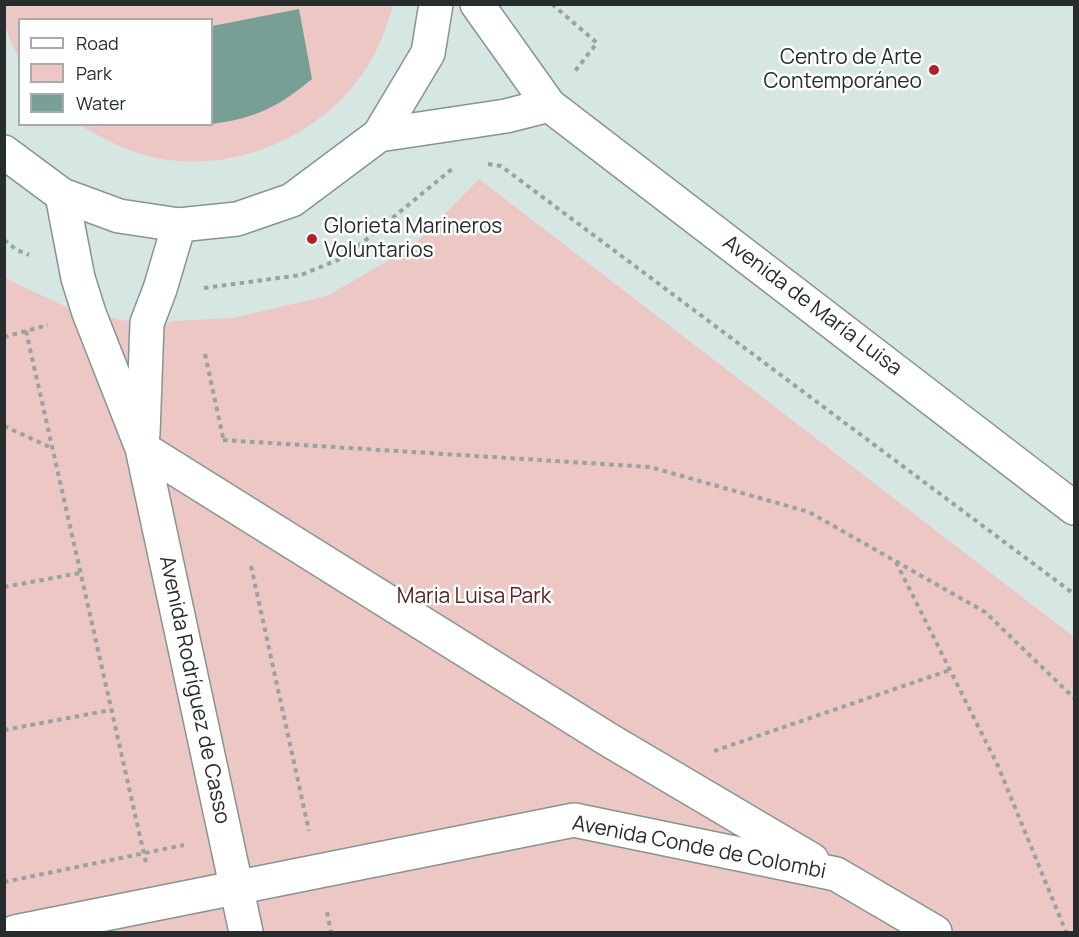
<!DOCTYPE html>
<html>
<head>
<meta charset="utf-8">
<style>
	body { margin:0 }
	#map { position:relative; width:1079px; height:937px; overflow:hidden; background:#d6e6e2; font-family:Manrope,sans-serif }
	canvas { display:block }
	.frame { position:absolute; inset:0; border:6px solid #272d2c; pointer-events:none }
	.legend { position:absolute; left:18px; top:18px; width:195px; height:108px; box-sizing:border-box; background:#fff; border:2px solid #a9abab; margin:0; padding:8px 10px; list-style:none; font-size:18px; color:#272d2c }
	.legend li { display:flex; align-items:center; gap:12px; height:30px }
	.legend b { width:30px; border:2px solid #a9abab }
</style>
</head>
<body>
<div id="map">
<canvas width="1079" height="937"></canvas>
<div class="frame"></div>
<ul class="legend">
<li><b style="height:8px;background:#fff"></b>Road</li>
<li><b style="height:16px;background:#ecc7c4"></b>Park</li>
<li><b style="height:16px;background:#779f95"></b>Water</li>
</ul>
</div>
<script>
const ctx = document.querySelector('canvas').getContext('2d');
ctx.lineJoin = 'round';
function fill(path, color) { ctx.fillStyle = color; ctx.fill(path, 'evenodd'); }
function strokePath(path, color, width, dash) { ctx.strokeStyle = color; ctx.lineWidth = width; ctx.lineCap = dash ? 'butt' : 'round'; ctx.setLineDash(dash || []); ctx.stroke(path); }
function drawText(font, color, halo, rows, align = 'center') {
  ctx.font = font + ' Manrope,sans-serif'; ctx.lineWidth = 5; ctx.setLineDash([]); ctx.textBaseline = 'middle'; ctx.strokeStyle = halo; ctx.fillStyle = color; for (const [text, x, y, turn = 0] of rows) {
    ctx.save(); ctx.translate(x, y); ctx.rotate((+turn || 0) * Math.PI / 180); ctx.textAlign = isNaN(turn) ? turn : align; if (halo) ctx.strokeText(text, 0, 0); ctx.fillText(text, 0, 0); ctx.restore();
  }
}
const green = new Path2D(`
	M4 5H393C387 27 379 48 367 67 321 140 224 179 141 154 118 147 99 136 79 125L212 124V20H20L19 58 10 40 5 25Z
	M479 179 1074 637V932H5V278L66 307 120 320 164 324 173 321 233 318 327 296 412 247Z`);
const water = new Path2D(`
	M299 9 312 79C278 107 256 118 212 124V26Z`);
const path = new Path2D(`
	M552 4 597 43 575 71
	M488 164 501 166 1074 594
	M4 240 17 250 29 255
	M204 288 301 275 345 257 452 169
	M26 331 146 863
	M4 337 48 325
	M205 354 224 442
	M4 426 52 448
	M223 440 650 467 809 512 985 612 1074 698
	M896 562 998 766 1066 932
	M251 566 309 831
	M4 587 80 573
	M4 730 111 710
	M714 751 950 670
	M4 882 184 845
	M327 912 331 932`);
const minor = new Path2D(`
	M62 195 78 278 89 313 142 448 246 932
	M143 434 147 323 160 289 179 225
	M142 448 609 740 812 860
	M15 932 574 820 836 874 935 932`);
const major = new Path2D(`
	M477 4 549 105 1074 508
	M379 135 506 116 549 105
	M4 152 62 195 119 216 179 225 237 219 292 200 379 135 428 53 436 4`);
const markers = [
	[934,70,6,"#b2212b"],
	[312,239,6,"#b2212b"]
];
const poiNames = [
	["Centro de Arte",922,58],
	["Contemporáneo",922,82],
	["Glorieta Marineros",324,227,"left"],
	["Voluntarios",324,251,"left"]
];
const streetNames = [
	["Avenida de María Luisa",812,306,37],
	["Avenida Rodríguez de Casso",194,690,78],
	["Avenida Conde de Colombi",699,848,11]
];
const parkNames = [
	["Maria Luisa Park",474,597]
];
fill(green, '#ecc7c4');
fill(water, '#779f95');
strokePath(minor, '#869591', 36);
strokePath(major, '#869591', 36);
strokePath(path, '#97a3a1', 4, [4.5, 4.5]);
strokePath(minor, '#fff', 33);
strokePath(major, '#fff', 33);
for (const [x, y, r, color] of markers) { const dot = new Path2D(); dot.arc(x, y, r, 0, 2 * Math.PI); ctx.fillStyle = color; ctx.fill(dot); strokePath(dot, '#fff', 2); }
drawText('21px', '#272d2c', '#fff', poiNames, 'right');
drawText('21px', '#272d2c', '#fff', streetNames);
drawText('21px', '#572423', '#fff', parkNames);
</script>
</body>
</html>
